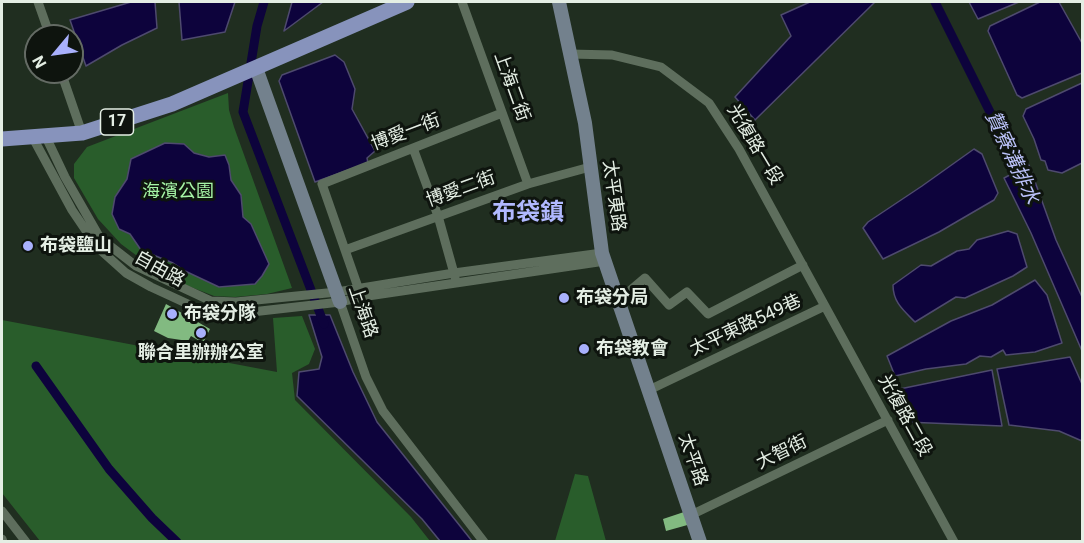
<!DOCTYPE html>
<html>
<head>
<meta charset="utf-8">
<style>
	body { margin:0 }
	#map { position:relative; width:1084px; height:543px; overflow:hidden; background:#202e20; font-family:Roboto,sans-serif }
	canvas { display:block }
	.frame { position:absolute; inset:0; border:3px solid #e4eee4; pointer-events:none }
	.north { position:absolute; left:24px; top:24px; width:60px; height:60px; box-sizing:border-box; background:#0e140e; border:2px solid #646b64; border-radius:50%; rotate:241deg; font-size:16px; font-weight:700; line-height:24px; text-align:center; color:#e4eee4 }
	.north::after { content:''; display:block; margin:auto; width:21px; height:27px; background:#a8b0fc; clip-path:polygon(50% 0,100% 100%,50% 72%,0 100%) }
</style>
</head>
<body>
<div id="map">
<canvas width="1084" height="543"></canvas>
<div class="frame"></div>
<div class="north">N</div>
</div>
<script>
const ctx = document.querySelector('canvas').getContext('2d');
ctx.lineJoin = 'round';
function fill(path, color) { ctx.fillStyle = color; ctx.fill(path, 'evenodd'); }
function strokePath(path, color, width, dash) { ctx.strokeStyle = color; ctx.lineWidth = width; ctx.lineCap = dash ? 'butt' : 'round'; ctx.setLineDash(dash || []); ctx.stroke(path); }
function drawText(font, color, halo, rows, align = 'center') {
  ctx.font = font + ' Roboto,"Noto Sans TC",sans-serif'; ctx.lineWidth = 6; ctx.setLineDash([]); ctx.textBaseline = 'middle'; ctx.strokeStyle = halo; ctx.fillStyle = color; for (const [text, x, y, turn = 0] of rows) {
    ctx.save(); ctx.translate(x, y); ctx.rotate((+turn || 0) * Math.PI / 180); ctx.textAlign = isNaN(turn) ? turn : align; if (halo) ctx.strokeText(text, 0, 0); ctx.fillText(text, 0, 0); ctx.restore();
  }
}
const green = new Path2D(`
	M228 93 229 110 234 127 292 288 267 294 235 297 214 296 178 282 152 267 121 244 110 232 98 219 74 178V164L87 147Z
	M302 316 315 349 309 364 292 373 295 400 411 517 430 541H40L2 493V320L277 372 273 318Z
	M575 474 588 476 606 541H555Z`);
const water = new Path2D(`
	M131 2H155L157 28 122 45 86 66 70 20Z
	M179 2H235L225 32 182 40Z
	M292 2H323L284 31Z
	M810 2H875L755 120 735 97 791 36 781 15Z
	M969 2H1019L978 19Z
	M1040 2H1059L1082 43V73L1022 98 1017 95 988 31 990 26Z
	M335 55 344 62 355 89 352 109 375 151 367 158 368 163 315 182 279 81 282 75Z
	M1082 83V163L1062 173 1048 170 1045 161 1041 160 1034 139 1023 116 1026 109Z
	M165 143 184 144 194 153 209 157 225 155 229 165 231 180 241 195 243 217 251 224 269 264 262 276 255 284 219 287 185 271 173 263 141 250 130 234 119 229 112 214 115 197 127 179 131 159Z
	M974 149 982 154 998 193 994 200 939 232 883 259 863 228 868 222 922 186Z
	M1029 165 1056 240 1082 297V351L1031 233 1004 178Z
	M1008 231 1017 234 1027 267 1013 276 965 298 956 297 915 322C903 310 893 302 893 285L921 265 931 266 957 251 969 249 977 240Z
	M1035 280 1047 295 1062 343 1035 352 1006 355 1003 350 991 357 980 356 966 364 926 369 895 376 887 356 951 321 992 305Z
	M309 315H330L353 372 377 422 472 541H440L422 519 297 396 299 372 319 369 322 357Z
	M1070 357 1082 384V441L1059 431 1009 425 997 369Z
	M992 370 1002 426 906 422 890 391Z`);
const canal = new Path2D(`
	M264 2 257 26 243 112 324 324
	M935 2 1007 146 1021 180
	M36 366 109 469 152 518 177 542`);
const building = new Path2D(`
	M166 304 210 329 203 343 191 336 188 341 168 338 154 331Z
	M687 511 691 524 666 531 663 519Z`);
const street = new Path2D(`
	M38 2 50 36
	M462 2 528 184
	M570 54 612 55 661 67 709 103 739 149 954 542
	M61 72 82 133
	M46 137 65 177 100 238 136 266 211 301 236 302 337 292 454 273 602 253
	M33 138 72 210 97 247 126 273 151 287 203 311 243 313 340 302 361 297 605 261
	M413 148 438 216 455 277
	M345 250 528 184 590 167
	M360 293 322 184 502 113
	M619 300 645 278 669 305 687 292 708 314 803 265
	M340 302 366 377 383 411 484 542
	M649 390 825 306
	M2 511 26 542
	M691 515 888 420
	M2 539 3 542`);
const secondary = new Path2D(`
	M559 2 585 123 602 253 700 542
	M256 68 340 302`);
const primary = new Path2D(`
	M2 139 82 133 172 104 407 2`);
const markers = [
	[28,246,6,"#a8b0fc"],
	[564,298,6,"#a8b0fc"],
	[172,314,6,"#a8b0fc"],
	[201,333,6,"#a8b0fc"],
	[584,349,6,"#a8b0fc"]
];
const shields = [
	[117,122,33]
];
const shieldNames = [
	["17",117,122]
];
const streetNames = [
	["上海二街",511,87,70],
	["博愛一街",406,133,-21],
	["光復路一段",754,145,59],
	["博愛二街",461,190,-20],
	["太平東路",613,196,82],
	["自由路",159,270,29],
	["上海路",362,312,71],
	["太平東路549巷",746,326,-25],
	["光復路二段",904,416,61],
	["大智街",782,453,-26],
	["太平路",692,460,71]
];
const parkNames = [
	["海濱公園",178,192]
];
const poiNames = [
	["布袋鹽山",40,246],
	["布袋分局",576,298],
	["布袋分隊",184,314],
	["布袋教會",596,349],
	["聯合里辦辦公室",201,353,"center"]
];
const waterNames = [
	["贊寮溝排水",1011,158,65]
];
const districtNames = [
	["布袋鎮",528,214]
];
fill(green, '#295d2b');
fill(water, '#0d033c');
strokePath(water, '#4e4a6e', 1.5);
strokePath(canal, '#0d033c', 9);
fill(building, '#82ba81');
strokePath(street, '#5e6e5d', 9);
strokePath(secondary, '#73818d', 14);
strokePath(primary, '#8793bc', 15);
for (const [x, y, r, color] of markers) { const dot = new Path2D(); dot.arc(x, y, r, 0, 2 * Math.PI); ctx.fillStyle = color; ctx.fill(dot); strokePath(dot, '#0e140e', 2); }
for (const [x, y, w] of shields) { const box = new Path2D(); box.roundRect(x - w / 2, y - 13, w, 26, 4.5); ctx.fillStyle = '#0e140e'; ctx.fill(box); strokePath(box, '#e4eee4', 1.5); }
drawText('bold 16px', '#e4eee4', null, shieldNames);
drawText('18px', '#e4eee4', '#0e140e', streetNames);
drawText('18px', '#a6f4a6', '#0e140e', parkNames);
drawText('bold 18px', '#e4eee4', '#0e140e', poiNames, 'left');
drawText('italic 20px', '#bbc2f9', '#0e140e', waterNames);
drawText('bold 24px', '#b1b9ff', '#0e140e', districtNames);
</script>
</body>
</html>
